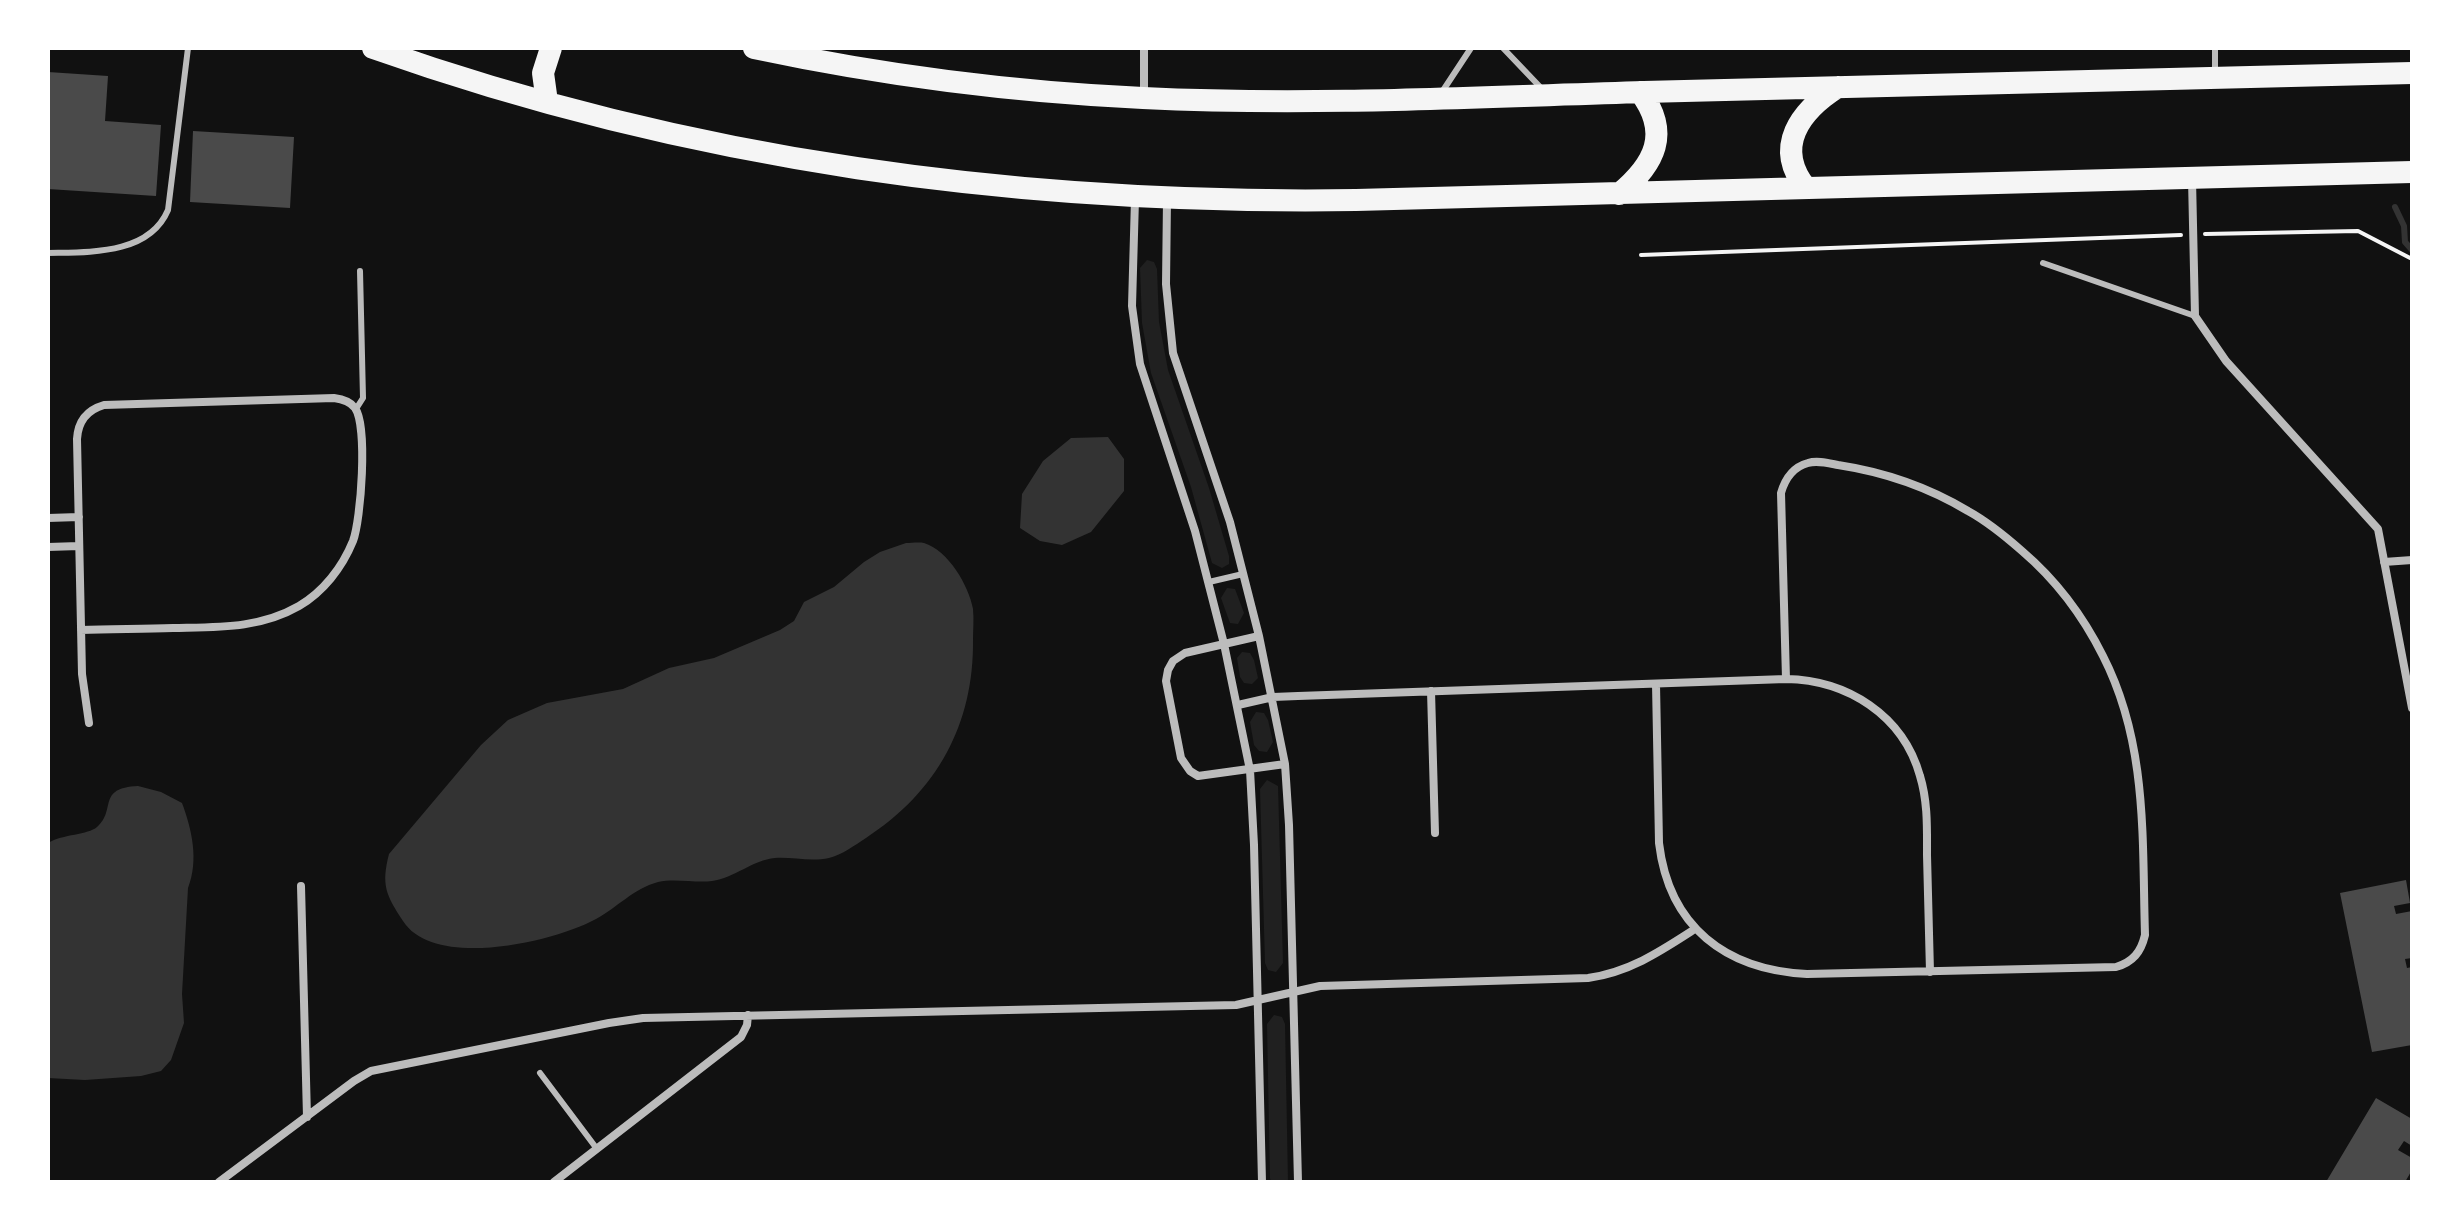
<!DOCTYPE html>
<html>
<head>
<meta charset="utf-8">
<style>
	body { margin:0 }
	#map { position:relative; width:2460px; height:1230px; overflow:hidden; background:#111; font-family:"Golos Text",sans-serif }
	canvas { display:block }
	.frame { position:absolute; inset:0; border:50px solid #fff; pointer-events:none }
</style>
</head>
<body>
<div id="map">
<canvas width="2460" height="1230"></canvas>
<div class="frame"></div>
</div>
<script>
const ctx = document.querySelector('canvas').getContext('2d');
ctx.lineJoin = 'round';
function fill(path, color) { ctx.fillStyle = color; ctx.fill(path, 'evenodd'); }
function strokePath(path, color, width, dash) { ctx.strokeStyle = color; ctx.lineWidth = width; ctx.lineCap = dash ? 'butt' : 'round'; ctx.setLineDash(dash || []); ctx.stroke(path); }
const green = new Path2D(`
	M1147 260 1154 262 1157 269 1159 322 1168 370 1209 488 1229 556V564L1222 568 1212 563 1191 487 1151 373 1142 323 1140 268Z
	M1227 588 1235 589 1244 613 1238 624 1230 623 1221 598Z
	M1242 652 1250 653 1254 660 1258 678 1252 684 1244 683 1240 677 1237 658Z
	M1256 712 1264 713 1268 720 1273 742 1267 752 1259 751 1254 745 1250 722Z
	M1267 780 1278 786 1283 963 1276 972 1268 970 1265 963 1260 789Z
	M1274 1015 1282 1017 1285 1024 1288 1182H1271L1270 1178 1267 1024Z`);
const water = new Path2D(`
	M1108 437 1124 459V491L1091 532 1062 545 1040 541 1020 528 1022 494 1043 461 1071 438Z
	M906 543C911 543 919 542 924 543 948 550 969 586 973 609 974 619 973 630 973 640 974 724 937 792 866 838 855 845 842 855 829 858 811 862 793 857 775 858 753 860 734 878 712 881 695 883 675 878 658 882 633 889 618 907 596 919 554 942 434 970 403 921 386 895 381 885 389 854L481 745 508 720 547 703 623 689 669 668 714 658 780 630 794 621 804 602 834 587 864 562 880 552Z
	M138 786 161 792 182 803C192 830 199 860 188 888L182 994 184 1023 171 1060 161 1071 141 1076 85 1080 48 1078V843C63 834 88 835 97 827 117 810 96 788 138 786Z`);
const stream = new Path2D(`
	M2395 207 2404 226 2405 242 2412 250`);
const building = new Path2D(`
	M48 72 108 76 105 121 161 125 156 196 48 189Z
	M193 131 294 137 290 208 190 202Z
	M2406 880 2410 903 2394 906 2396 914 2412 911V958L2405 959 2407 968 2412 967V1045L2372 1052 2340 893Z
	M2376 1098 2412 1119V1146L2404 1141 2398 1150 2412 1158V1170L2405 1182H2326Z`);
const path = new Path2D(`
	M2205 234 2358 231 2412 259
	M1641 255 2181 235`);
const service = new Path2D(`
	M1503 48 1543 90
	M2215 48V72
	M1442 92 1471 48
	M48 253C89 252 149 255 168 210L188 48
	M2043 263 2195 316
	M356 409 363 398 360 271
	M1209 582 1243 574
	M540 1073 597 1149`);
const minor = new Path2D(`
	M1144 95V48
	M2192 179 2195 316 2226 361 2378 529 2412 708
	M1135 199 1132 306 1140 364 1195 531 1224 644 1250 770 1254 845 1262 1182
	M1167 200 1166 284 1173 353 1230 522 1259 636 1285 764 1289 825 1298 1182
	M48 518 79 517
	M48 547 79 546
	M2384 562 2412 560
	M81 630C112 629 142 629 173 628 217 627 259 629 299 606 323 592 342 568 353 541 361 520 368 426 355 408 350 401 342 399 334 398L104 405C87 410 78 421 77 439L82 674 89 723
	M1259 636 1185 653 1173 661 1168 670 1166 681 1181 758 1190 771 1198 776 1285 764
	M1656 684 1659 843C1669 927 1726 970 1807 974L2116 967C2133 962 2141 952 2145 935 2142 839 2148 744 2103 656 2083 616 2056 580 2022 551 2005 536 1988 522 1968 511 1928 487 1884 472 1838 465 1828 463 1817 460 1808 463 1793 467 1785 479 1781 493L1786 679
	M1431 691 1435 833
	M1238 705 1273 697 1298 696 1786 679C1847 680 1903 715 1920 776 1928 802 1927 829 1927 855 1928 894 1929 933 1930 972
	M301 886 307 1117
	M219 1182 354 1081 371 1071 609 1023 643 1018 1236 1005 1320 986 1588 978C1630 972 1661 951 1695 929
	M554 1182 741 1037 747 1025 748 1015`);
const trunk = new Path2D(`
	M373 48C692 161 1019 205 1356 200L2412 172
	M754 48C881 75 1013 92 1143 98 1310 106 1477 97 1644 92 1900 84 2156 77 2412 73
	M547 102 543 73 551 48
	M1806 188C1773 147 1800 111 1838 87
	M1619 194C1655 164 1671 133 1640 92`);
fill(green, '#202020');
fill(water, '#333');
strokePath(stream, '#333', 6);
fill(building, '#4a4a4a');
strokePath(path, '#f5f5f5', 4);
strokePath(service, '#bcbcbc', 6);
strokePath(minor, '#bcbcbc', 8);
strokePath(trunk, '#f5f5f5', 22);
</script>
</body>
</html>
